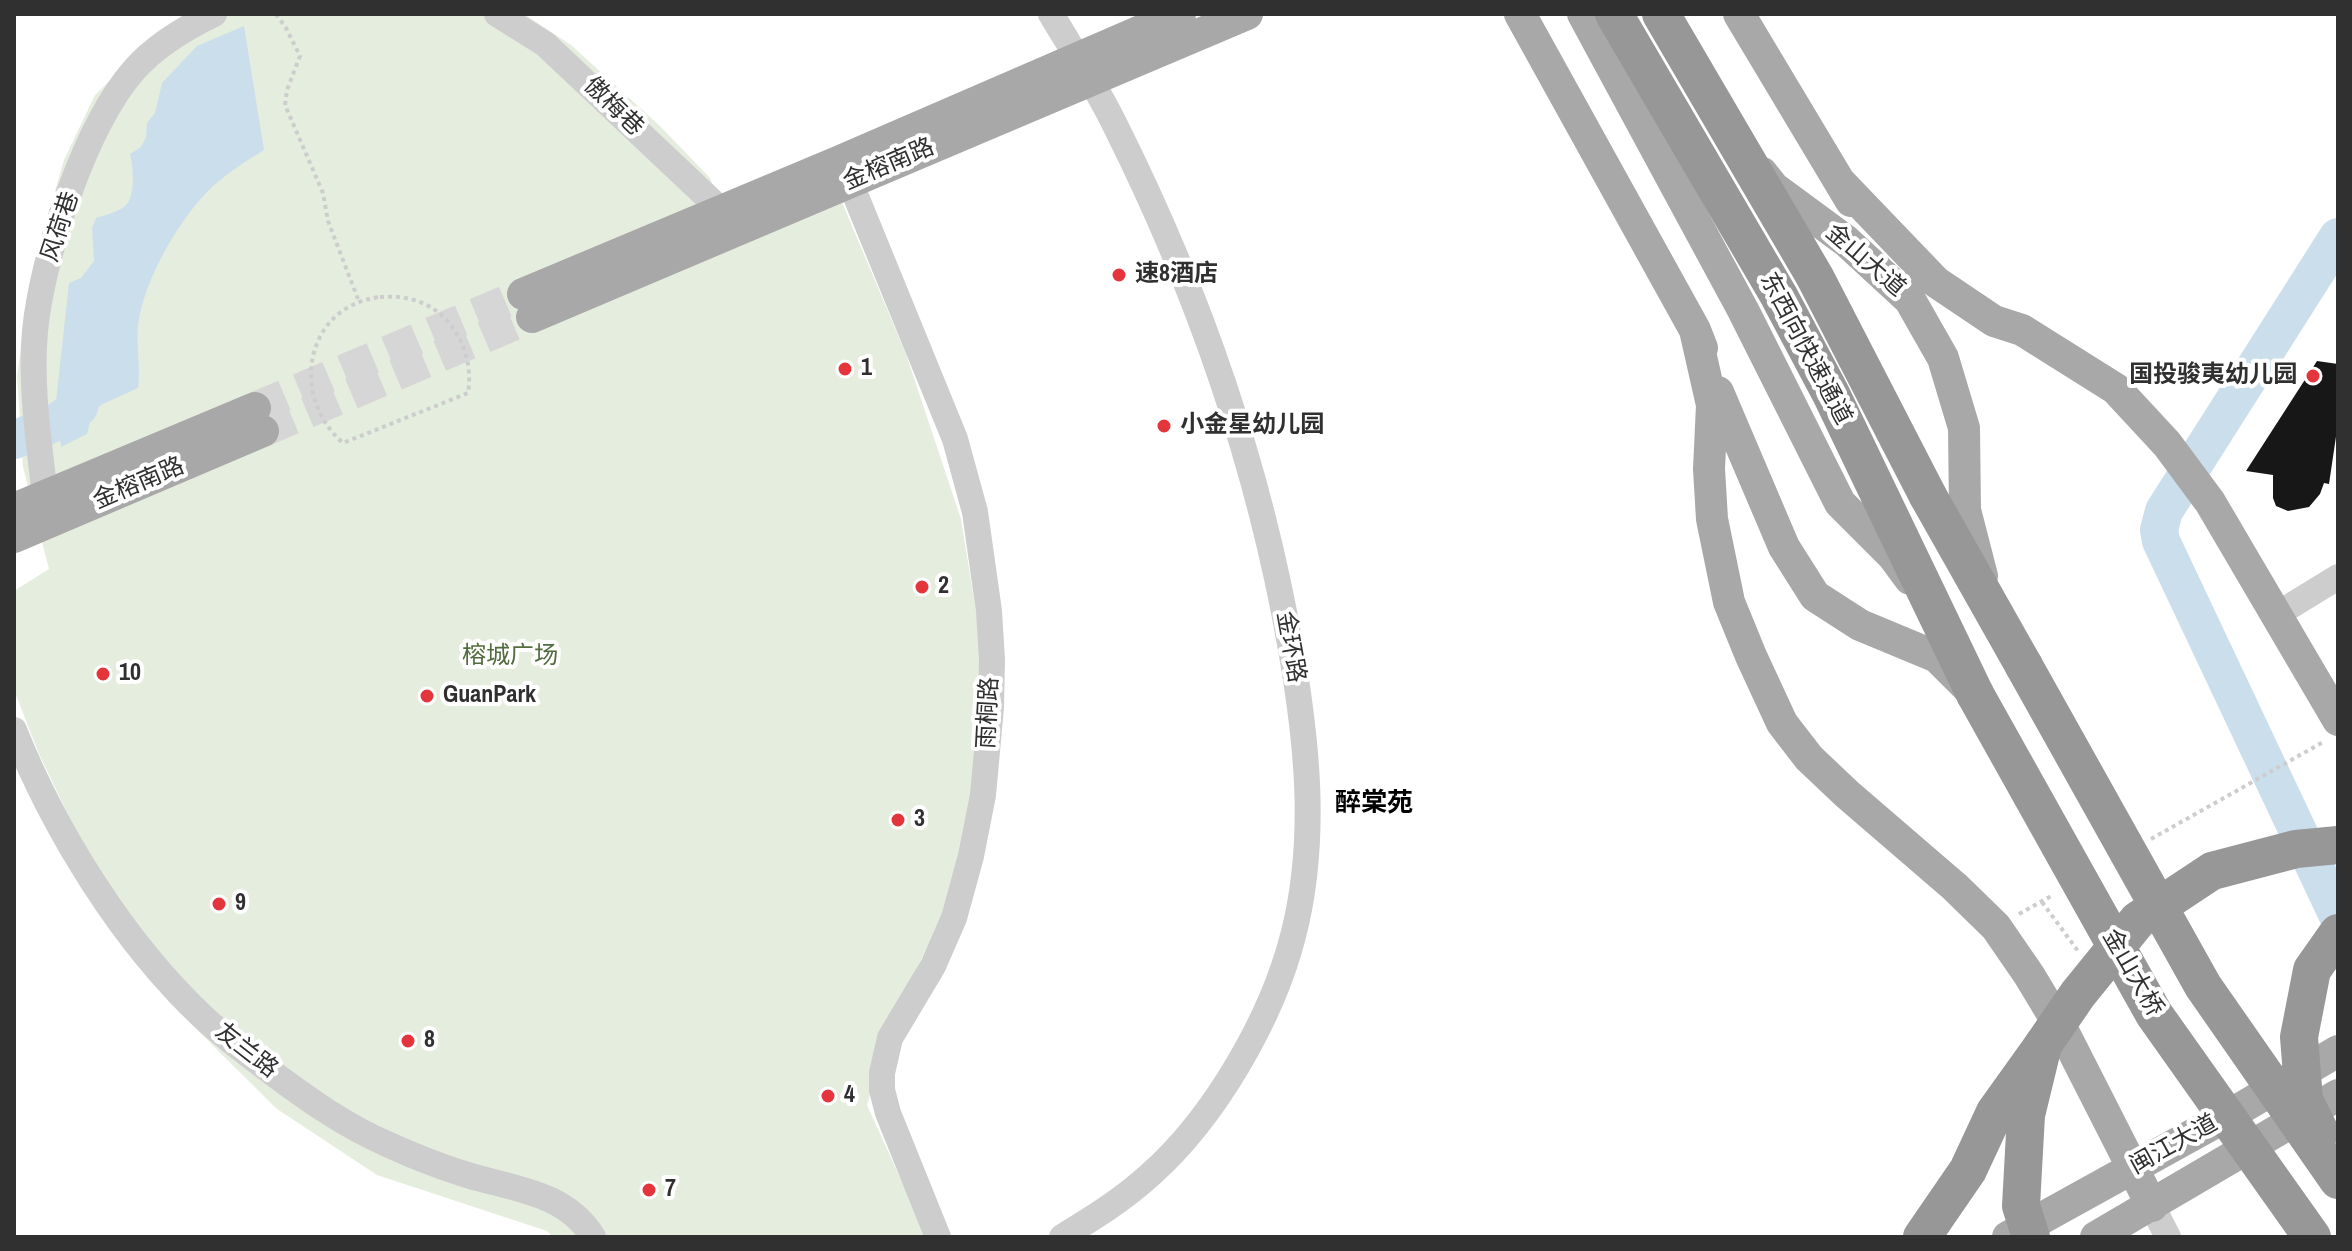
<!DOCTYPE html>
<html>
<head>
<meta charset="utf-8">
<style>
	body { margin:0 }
	#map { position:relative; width:2352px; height:1251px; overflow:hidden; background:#fff; font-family:"Archivo Narrow",sans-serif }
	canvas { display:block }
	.frame { position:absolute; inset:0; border:16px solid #303030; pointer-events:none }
</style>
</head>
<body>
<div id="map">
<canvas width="2352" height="1251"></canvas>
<div class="frame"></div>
</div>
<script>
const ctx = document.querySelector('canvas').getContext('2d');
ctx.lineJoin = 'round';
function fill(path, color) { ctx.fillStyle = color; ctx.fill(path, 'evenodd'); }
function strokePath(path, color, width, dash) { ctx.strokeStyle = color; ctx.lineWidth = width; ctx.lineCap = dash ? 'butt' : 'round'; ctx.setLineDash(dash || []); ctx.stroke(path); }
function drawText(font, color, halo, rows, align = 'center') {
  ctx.font = font + ' "Archivo Narrow","Noto Sans SC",sans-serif'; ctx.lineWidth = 8; ctx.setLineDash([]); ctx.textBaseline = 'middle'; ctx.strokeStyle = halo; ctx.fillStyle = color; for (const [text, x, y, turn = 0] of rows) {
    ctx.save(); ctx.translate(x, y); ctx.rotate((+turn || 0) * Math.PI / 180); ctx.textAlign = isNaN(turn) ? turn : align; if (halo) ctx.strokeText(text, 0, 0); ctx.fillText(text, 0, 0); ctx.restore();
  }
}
const green = new Path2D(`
	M185 14H524L571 45 661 127 710 178 738 247 841 200 906 354 961 519 983 655 978 771 957 886 895 1013 867 1105 927 1237H553L547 1231 377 1175 277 1109 169 1002 97 875 39 754 14 690V591L49 569 23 467 17 375 33 268 64 160 95 95 143 48Z`);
const water = new Path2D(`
	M244 26 264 150C246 161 229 172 213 186 180 217 143 281 138 326 136 347 141 368 138 388L101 405 92 414 87 434 61 447 56 401 69 283 81 278 94 261 92 228 96 218C105 215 119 212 126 205 136 195 133 167 130 154L141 147 146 137 147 123 155 113 162 83 197 46Z`);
const river = new Path2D(`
	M2338 237 2164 511 2159 530 2161 541 2338 916
	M14 440 58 421 79 407 86 381`);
const building = new Path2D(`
	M2317 361 2338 364V423L2329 484 2324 483 2320 494 2309 507 2288 511 2276 506 2273 498V475L2246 471Z`);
const majorTunnel = new Path2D(`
	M255 408 523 294
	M263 431 532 317`);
const path = new Path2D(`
	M276 14 286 28 300 56 287 90 285 105 323 193 328 221 358 299
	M380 297C388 297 397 296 405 298 450 305 475 351 468 393L343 443C289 396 305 306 380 297Z
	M2151 839 2325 741
	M2019 914 2053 895`);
const minor = new Path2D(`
	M497 14 545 44 721 210
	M1051 14C1073 51 1097 88 1116 127 1198 291 1258 463 1290 644 1307 739 1318 840 1293 936 1272 1018 1215 1117 1151 1174 1124 1199 1093 1218 1062 1237
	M850 182 955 439 975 512 989 611 992 660 991 707 983 795 971 856 954 918 933 966 890 1038 882 1073V1090L888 1113 938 1237
	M45 496C39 442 30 386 35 331 42 257 85 126 134 70 156 45 185 28 214 14
	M2276 615 2338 577
	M14 730C55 832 123 942 203 1017 225 1038 250 1056 274 1074 310 1101 346 1126 387 1144 411 1155 436 1165 461 1173 509 1189 564 1190 593 1237
	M2152 1206 2168 1237`);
const major = new Path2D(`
	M1520 14 1695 330 1702 348
	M1583 14 1743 310 1840 503 1893 556 1910 579
	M1739 14 1851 201
	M1762 173 1774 188 1846 241 1910 300 1943 358 1964 428 1965 510 1982 576
	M1840 182 1936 282 1994 321 2022 330 2116 389 2167 444 2210 502 2338 720
	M523 294 838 162 1180 14
	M532 317 1247 14
	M1695 330 1712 405 1709 469 1712 519 1729 602 1751 656 1782 723 1809 758 1847 794 1955 887 1996 927 2029 975 2064 1033 2152 1206
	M1718 392 1784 547 1815 596 1860 625 1937 657 1967 687
	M14 509 255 408
	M14 537 263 431
	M2008 1237 2243 1107 2338 1051
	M2096 1237 2338 1095`);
const highway = new Path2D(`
	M1614 14 1779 296 1831 394 1975 694
	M1928 496 2024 666
	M1922 1237 1968 1170 1995 1112 2043 1045`);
const pathBridge = new Path2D(`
	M2042 902 2078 951`);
const highwayBridge = new Path2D(`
	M1661 14 1815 277 1928 496
	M2024 666 2203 986 2338 1180
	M1975 694 2154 1014 2312 1237
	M2320 1132 2304 1100 2299 1037 2312 970 2338 933
	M2031 1237 2021 1206 2026 1115 2043 1045 2078 994 2138 920 2212 871 2296 849 2338 845`);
const markers = [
	[1119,275,8,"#e4353d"],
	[845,369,8,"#e4353d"],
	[2313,376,8,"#e4353d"],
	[1164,426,8,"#e4353d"],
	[922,587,8,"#e4353d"],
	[103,674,8,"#e4353d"],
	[427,696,8,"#e4353d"],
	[898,820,8,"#e4353d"],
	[219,904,8,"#e4353d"],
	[408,1041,8,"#e4353d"],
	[828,1096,8,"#e4353d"],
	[649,1190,8,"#e4353d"]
];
const streetNames = [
	["傲梅巷",613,107,44],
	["金榕南路",889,165,-23],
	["风荷巷",61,227,-72],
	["金山大道",1865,261,41],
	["东西向快速通道",1805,349,62],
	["金榕南路",139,484,-23],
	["金环路",1290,647,80],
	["雨桐路",989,713,-87],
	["金山大桥",2132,973,60],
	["友兰路",246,1051,38],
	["闽江大道",2174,1145,-29]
];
const poiNames = [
	["速8酒店",1135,275],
	["1",861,369],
	["国投骏夷幼儿园",2297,376,"right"],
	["小金星幼儿园",1180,426],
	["2",938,587],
	["10",119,674],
	["GuanPark",443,696],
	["3",914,820],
	["9",235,904],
	["8",424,1041],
	["4",844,1096],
	["7",665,1190]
];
const parkNames = [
	["榕城广场",510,657]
];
const neighbourhoodNames = [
	["醉棠苑",1374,804]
];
fill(green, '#e5edde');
fill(water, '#cbdeec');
strokePath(river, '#cbdeec', 38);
fill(building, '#171717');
strokePath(majorTunnel, '#d6d6d6', 32, [32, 16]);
strokePath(path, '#cdcdcd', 4, [4, 4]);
strokePath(minor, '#cdcdcd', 26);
strokePath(major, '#a8a8a8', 32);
strokePath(highway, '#979797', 38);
strokePath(pathBridge, '#cdcdcd', 4, [4, 4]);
strokePath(highwayBridge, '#979797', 38);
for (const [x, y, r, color] of markers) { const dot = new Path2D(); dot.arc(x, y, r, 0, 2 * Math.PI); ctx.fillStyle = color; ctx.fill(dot); strokePath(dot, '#fff', 3); }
drawText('24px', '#303030', '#fff', streetNames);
drawText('bold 24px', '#303030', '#fff', poiNames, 'left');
drawText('24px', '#526c3d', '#fff', parkNames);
drawText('bold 26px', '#000', '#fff', neighbourhoodNames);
</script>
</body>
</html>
